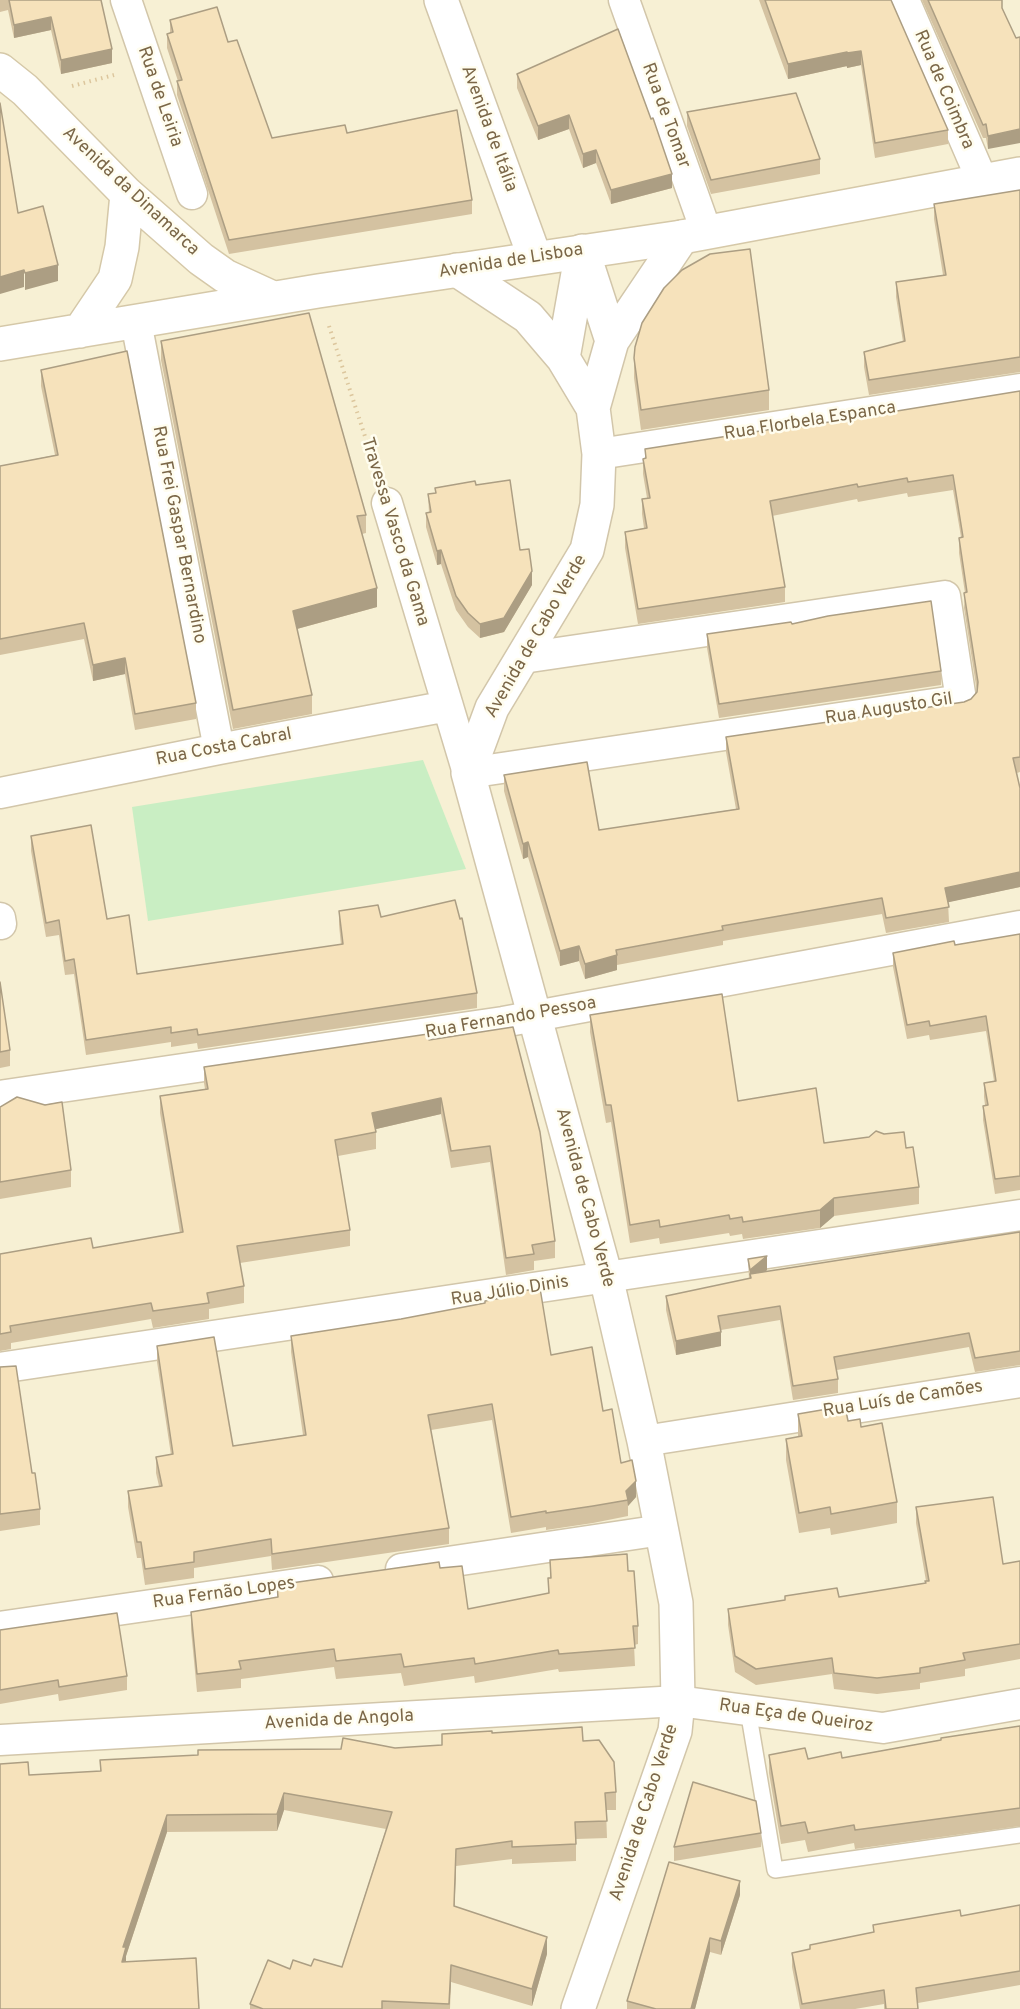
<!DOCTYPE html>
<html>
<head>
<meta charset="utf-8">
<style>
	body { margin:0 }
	canvas { display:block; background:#fefbe6 }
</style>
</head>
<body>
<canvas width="1020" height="2009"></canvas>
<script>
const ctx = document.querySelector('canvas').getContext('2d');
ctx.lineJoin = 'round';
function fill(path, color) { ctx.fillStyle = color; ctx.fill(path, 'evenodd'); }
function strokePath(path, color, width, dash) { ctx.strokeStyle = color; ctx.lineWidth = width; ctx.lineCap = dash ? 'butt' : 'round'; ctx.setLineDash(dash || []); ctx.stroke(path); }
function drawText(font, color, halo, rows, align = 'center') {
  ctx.font = font + ' Overpass,sans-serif'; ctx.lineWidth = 5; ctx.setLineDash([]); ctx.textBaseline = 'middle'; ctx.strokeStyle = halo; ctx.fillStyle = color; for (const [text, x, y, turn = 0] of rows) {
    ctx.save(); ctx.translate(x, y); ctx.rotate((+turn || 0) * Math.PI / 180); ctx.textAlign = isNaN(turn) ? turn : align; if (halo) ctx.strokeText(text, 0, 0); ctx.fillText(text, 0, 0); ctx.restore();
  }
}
const residential = new Path2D(`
	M0 0H1020V2009H0Z`);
const green = new Path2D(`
	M423 760 466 869 148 921 132 807Z`);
const path = new Path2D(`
	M72 86 114 75
	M329 326 376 470`);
const service = new Path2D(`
	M748 1710 775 1870 1020 1835`);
const minor = new Path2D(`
	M126 0 192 194
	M624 0 706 231
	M904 0 982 180
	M136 322 219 749
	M599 454 1020 389
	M387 503 468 773 961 700 945 596 523 658
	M0 793 219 749 448 706
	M0 918 1 924
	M0 1096 503 1022 1020 926
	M0 1368 1020 1215
	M644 1441 1020 1382
	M401 1569 662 1530
	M0 1627 318 1581
	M0 1740 678 1701 883 1728 1020 1704`);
const tertiary = new Path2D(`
	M441 0 535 258
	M584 255 612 341
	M457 270 528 317 563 358 593 408 599 454 597 505 587 550 492 708 468 773 606 1277 644 1441 676 1603 678 1701 675 1731 578 2009
	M563 358 582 251
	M593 408 612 341 682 237`);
const secondary = new Path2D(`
	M0 70 25 90 127 194 201 259 225 276 273 298
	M80 331 115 279 122 247 127 194
	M0 344 318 291 682 237 1020 174`);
const wall = new Path2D(`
	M0 0H101L112 63 61 74 51 30 14 38 8 10 0 12Z
	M759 0H891L948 130V144L875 158 861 65 847 68V66L788 79Z
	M922 0H1002L988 149 986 138H983Z
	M170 20 228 42 272 138 347 133 472 200V214L229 254 177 95V81H178L167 48V34L170 33Z
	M517 74 672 188 611 204 596 163 583 168 569 129 538 140 517 88Z
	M687 112 820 159V174L711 194 687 126Z
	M1020 190V372L869 395 864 367V352L903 342 896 297V282L943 275 934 219V204Z
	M161 341 366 515V533L362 534 377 607 297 629 312 695V714L233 729 161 360Z
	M634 358 769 390V410L641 430 634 378Z
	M41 370 196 703V719L135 730 125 674 93 681 84 639 0 655V466L55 455 41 386Z
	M1020 391V772L1017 773 1020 788V887L948 902 949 922 886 933 882 914 723 941V945L617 965V970L585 979 579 961 560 966 528 857 523 859 504 791V775L599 830 736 809 726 752V737L964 702 971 699 977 692 964 608 965 593 959 553V538L961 537 953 490 908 497 907 493 858 502 857 499 772 516 785 587V602L638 624 625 548V532L644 528 642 514V499L647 498 643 474V459L645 458V449L774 431Z
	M476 485 520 550 532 585 504 632 480 638 468 627 456 610 441 564 437 565 426 527V513H429L428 494 435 493V488Z
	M792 624 941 671V685L719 718 707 648V634Z
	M31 836 107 919 137 974 341 945 339 925V911L381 917 477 993V1008L198 1049 197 1043 171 1047V1042L86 1055 74 974 65 975 59 935 46 937 31 851Z
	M1020 934V1190L995 1194 983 1120V1106L985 1105 984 1097V1083L994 1081 986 1031 930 1040 929 1035 907 1039 893 967V953L955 945Z
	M0 982 10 1050V1066L0 1068Z
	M590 1015 738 1101 824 1143 906 1148 919 1187V1204L834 1216 820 1228 743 1239 742 1234 730 1236 729 1233 660 1244 659 1238 630 1243 611 1122 606 1123 590 1032Z
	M429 1040 555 1241V1258L534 1261V1270L506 1275 490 1162 451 1168 441 1114 376 1129V1149L338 1156 350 1230V1246L240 1263 244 1286V1303L209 1309V1319L153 1328 151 1319 11 1343V1349L0 1351V1254L93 1248 180 1233 160 1113V1096L205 1089 204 1083V1067Z
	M0 1107 71 1170V1187L0 1199Z
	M1020 1232V1365L975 1372 969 1347 837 1370 838 1379V1393L793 1400 780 1320 721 1330V1346L676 1355 666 1310V1296L749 1279 748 1259 767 1270 765 1272Z
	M291 1336 551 1355 603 1411 621 1463 636 1497 628 1506V1516L593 1523 546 1530V1527L511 1533 492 1420 431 1430 449 1528V1544L272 1570 271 1556 194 1568V1578L145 1585 141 1558H137L128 1507V1491L159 1486 156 1473V1457L171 1455 157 1362V1346L233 1446 303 1435 291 1352Z
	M0 1367 32 1473 40 1509V1525L0 1531Z
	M798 1414 848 1421 861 1427 897 1502V1523L831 1535 830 1528 799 1533 786 1460V1439L798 1437Z
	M916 1507 1003 1564 1020 1561V1659L965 1669V1676L920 1683V1689L877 1694 834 1689 832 1674 756 1685 735 1672 728 1625V1609L839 1597 925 1583 926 1581 916 1523Z
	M550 1560 628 1571 638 1626V1644L634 1645 635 1666 559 1672 558 1669 475 1683 474 1676 404 1686 401 1673 336 1679 334 1667 241 1679V1688L197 1692 191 1630V1612L277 1597V1585L440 1568 468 1609 548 1594V1578H550Z
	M0 1630 127 1676V1690L59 1701 58 1694 0 1704Z
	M1020 1726V1826L855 1849 854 1843 808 1852 805 1840 781 1844 769 1773V1755L808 1759 842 1758Z
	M492 1733 583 1741 616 1792V1810H606L607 1838 576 1839V1861L512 1864V1859L456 1866 454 1906 547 1954 532 2006 451 1982 450 2009H250V2004L290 1969 311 1966 342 1967 386 1829 284 1810 277 1831 167 1832 126 1956V1962L0 2009 29 1775 100 1771V1760L341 1749 395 1748 442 1745V1734Z
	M761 1833V1847L674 1861V1847Z
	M740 1895 721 1955 710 1952 695 2009H627V2001Z
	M1020 1905V1985L918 2003V2009H884V2004L855 2009H800L792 1967V1953L810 1949 873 1932V1925L961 1916Z`);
const shadedWall = new Path2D(`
	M51 17V30L14 38V25Z
	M112 49V63L61 74V60Z
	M861 51V65L847 68V53Z
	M847 52V66L788 79V64Z
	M569 115V129L538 140V126Z
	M1020 129V143L988 149V136Z
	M596 150V163L583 168V154Z
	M672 174V188L611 204V190Z
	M58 265V281L25 290V273Z
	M24 270V287L0 294V277Z
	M441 550V564L437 565V551Z
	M532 571V585L504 632 480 638V624Z
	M377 588V607L293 630V611Z
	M125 658V674L93 681V665Z
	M528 842V857L523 859V844Z
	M1020 872V887L945 903V888Z
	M579 946V961L560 966V951Z
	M617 955V970L585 979V964Z
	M441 1098V1114L372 1130V1113Z
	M834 1198V1216L820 1228V1210Z
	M767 1256V1270L751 1284 750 1274V1285V1270Z
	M721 1332V1346L676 1355V1341Z
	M636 1481V1497L628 1506 626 1491Z
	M284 1793V1810L277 1831V1814Z
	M167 1815V1832L126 1956V1964L122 1979 123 1947Z
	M456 1849V1866L454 1923V1906Z
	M740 1881V1895L721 1955V1941Z
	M547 1937V1954L532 2006V1989Z
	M710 1938V1952L695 2009H691Z
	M451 1965V1982L449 2009Z`);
const building = new Path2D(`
	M9 0H101L112 49 61 60 51 17 14 25Z
	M765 0H891L948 130 875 143 861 51 847 53V52L788 64Z
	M928 0H1002V8L1016 38 1020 37V129L988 136 986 124 983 125Z
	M217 7 228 42 237 40 272 138 345 125 347 133 457 110 472 200 229 240 177 81 182 80 167 34 173 32 170 20Z
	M618 29 651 119 653 118 672 174 611 190 596 150 583 154 569 115 538 126 517 74Z
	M796 93 820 159 711 180 687 112Z
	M0 103 18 213 43 206 58 265 25 273 24 270 0 277Z
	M1020 190V357L869 380 864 352 905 341 896 282 946 275 934 204Z
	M750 249 769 390 641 410 634 358 635 347 642 323 664 288 682 270 710 254Z
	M309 313 366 515 357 516 377 588 293 611 312 695 233 710 161 341Z
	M127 351 196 703 135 714 125 658 93 665 84 623 0 639V466L58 455 41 370Z
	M1020 391V757L1013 758 1020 788V872L945 888 949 907 886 918 882 898 722 926 723 930 616 950 617 955 585 964 579 946 560 951 528 842 523 844 504 775 587 762 599 830 739 809 726 737 964 702 971 699 977 692 978 682 964 593 967 592 959 538 963 537 953 475 908 482 907 478 858 487 857 484 770 501 785 587 638 609 625 532 647 528 642 499 650 498 643 459 646 458 645 449 773 429 774 431Z
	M510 480 520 550 529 549 532 571 504 618 480 624 468 613 456 596 441 550 437 551 426 513 431 512 428 494 436 493 435 488 475 481 476 485Z
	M931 601 941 671 719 704 707 634 791 622 792 624 828 616Z
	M91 825 107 919 129 915 137 974 343 944 339 911 378 905 381 917 455 900 460 919 462 918 477 993 198 1035 197 1029 171 1033V1027L86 1040 74 959 65 961 59 920 46 923 31 836Z
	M1020 934V1176L995 1179 983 1106 988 1105 984 1083 996 1081 986 1016 930 1026 929 1021 907 1025 893 953 954 941 955 945Z
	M0 982 10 1050 0 1052Z
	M722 994 738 1101 816 1088 824 1143 869 1137 876 1131 884 1134 904 1132 906 1148 913 1147 919 1187 834 1198 820 1210 743 1222 742 1217 730 1219 729 1215 660 1227 659 1220 630 1225 611 1105H606L590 1015Z
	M513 1027 540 1132 555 1241 532 1245 534 1254 506 1258 490 1146 451 1151 441 1098 372 1113 376 1132 335 1140 350 1230 237 1246 244 1286 207 1293 209 1303 153 1311 151 1303 10 1326 11 1332 0 1334V1254L91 1238 93 1248 183 1232 160 1096 208 1089 204 1067 428 1034 429 1040Z
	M17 1097 45 1105 62 1102 71 1170 0 1182V1107Z
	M1020 1232V1351L975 1358 969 1333 834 1357 838 1379 793 1386 780 1306 718 1316 721 1332 676 1341 666 1296 751 1278 750 1274Z
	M767 1256 750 1270 748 1259Z
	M540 1288 551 1355 592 1347 603 1411 612 1409 621 1463 632 1460 636 1481 626 1491 628 1500 593 1506 546 1513V1511L511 1517 492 1404 428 1415 449 1528 272 1554 271 1539 194 1552V1562L145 1569 141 1542H137L128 1491 162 1486 156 1457 173 1454 157 1346 214 1337 233 1446 306 1435 291 1336 401 1319 485 1303V1301L512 1296 511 1293Z
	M16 1366 32 1473H35L40 1509 0 1514V1367Z
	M845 1406 848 1421 860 1419 861 1427 882 1423 897 1502 831 1514 830 1507 799 1513 786 1439 802 1436 798 1414Z
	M993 1497 1003 1564 1020 1561V1644L963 1653 965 1660 920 1668V1673L877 1678 834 1673 832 1658 756 1669 735 1656 728 1609 785 1600V1596L837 1588 839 1597 926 1583 925 1581H929L916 1507Z
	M627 1554 628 1571H634L638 1626H633L635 1648 559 1654 558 1650 475 1664 474 1658 404 1667 401 1654 336 1661 334 1649 239 1661 241 1669 197 1674 191 1612 278 1597 277 1585 439 1562 440 1568 462 1566 468 1609 549 1593 548 1578H551L550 1560Z
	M117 1613 127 1676 59 1687 58 1680 0 1690V1630Z
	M1020 1726V1808L855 1830 854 1825 808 1833 805 1822 781 1826 769 1755 805 1748 808 1759 841 1752 842 1758 941 1740V1738Z
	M582 1727 583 1741 599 1740 614 1762 616 1792 605 1793 607 1821 575 1822 576 1844 512 1847V1841L456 1849 454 1906 547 1937 532 1989 451 1965 449 2004 382 2001V2009H263L250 2004 268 1960 290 1969 293 1960 311 1966 314 1959 342 1967 392 1812 284 1793 277 1814 167 1815 123 1947H126L122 1962 196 1958 199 2009H0V1764L28 1762 29 1775 101 1771 100 1760 198 1755V1750L341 1749 343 1738 395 1748 442 1745V1734L492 1731V1733Z
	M693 1782 756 1801 761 1833 674 1847Z
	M669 1862 740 1881 721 1941 710 1938 691 2009H656L627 2001Z
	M1020 1905V1971L916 1988 918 2009H886L884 1990 802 2004 792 1953 810 1949V1945L874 1932 873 1925 960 1910 961 1916Z`);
const streetNames = [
	["Rua de Coimbra",943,90,67],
	["Rua de Leiria",159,97,71],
	["Rua de Tomar",665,116,70],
	["Avenida de Itália",488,129,70],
	["Avenida da Dinamarca",130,192,43],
	["Avenida de Lisboa",511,262,-9],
	["Rua Florbela Espanca",810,422,-9],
	["Travessa Vasco da Gama",394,532,73],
	["Rua Frei Gaspar Bernardino",178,535,79],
	["Avenida de Cabo Verde",537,637,-60],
	["Rua Augusto Gil",889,710,-9],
	["Rua Costa Cabral",224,748,-11],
	["Rua Fernando Pessoa",511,1019,-10],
	["Avenida de Cabo Verde",584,1198,75],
	["Rua Júlio Dinis",510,1292,-9],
	["Rua Luís de Camões",903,1400,-9],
	["Rua Fernão Lopes",224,1594,-8],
	["Rua Eça de Queiroz",796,1717,8],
	["Avenida de Angola",339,1721,-3],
	["Avenida de Cabo Verde",645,1813,-72]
];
fill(residential, '#f7f0d4');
fill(green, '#c9eec3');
strokePath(service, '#d2c6aa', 18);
strokePath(minor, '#d2c6aa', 33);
strokePath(tertiary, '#d2c6aa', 36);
strokePath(secondary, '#d5c8a8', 36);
strokePath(path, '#dcc69d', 4, [1.5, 4.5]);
strokePath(service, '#fff', 15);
strokePath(minor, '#fff', 30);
strokePath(tertiary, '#fff', 33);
strokePath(secondary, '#fff', 33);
fill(wall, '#d4c2a1');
fill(shadedWall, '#ac9e83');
fill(building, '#f6e2bb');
strokePath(building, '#ac9e83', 1.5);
drawText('18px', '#7b6748', '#fffdef', streetNames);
</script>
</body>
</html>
